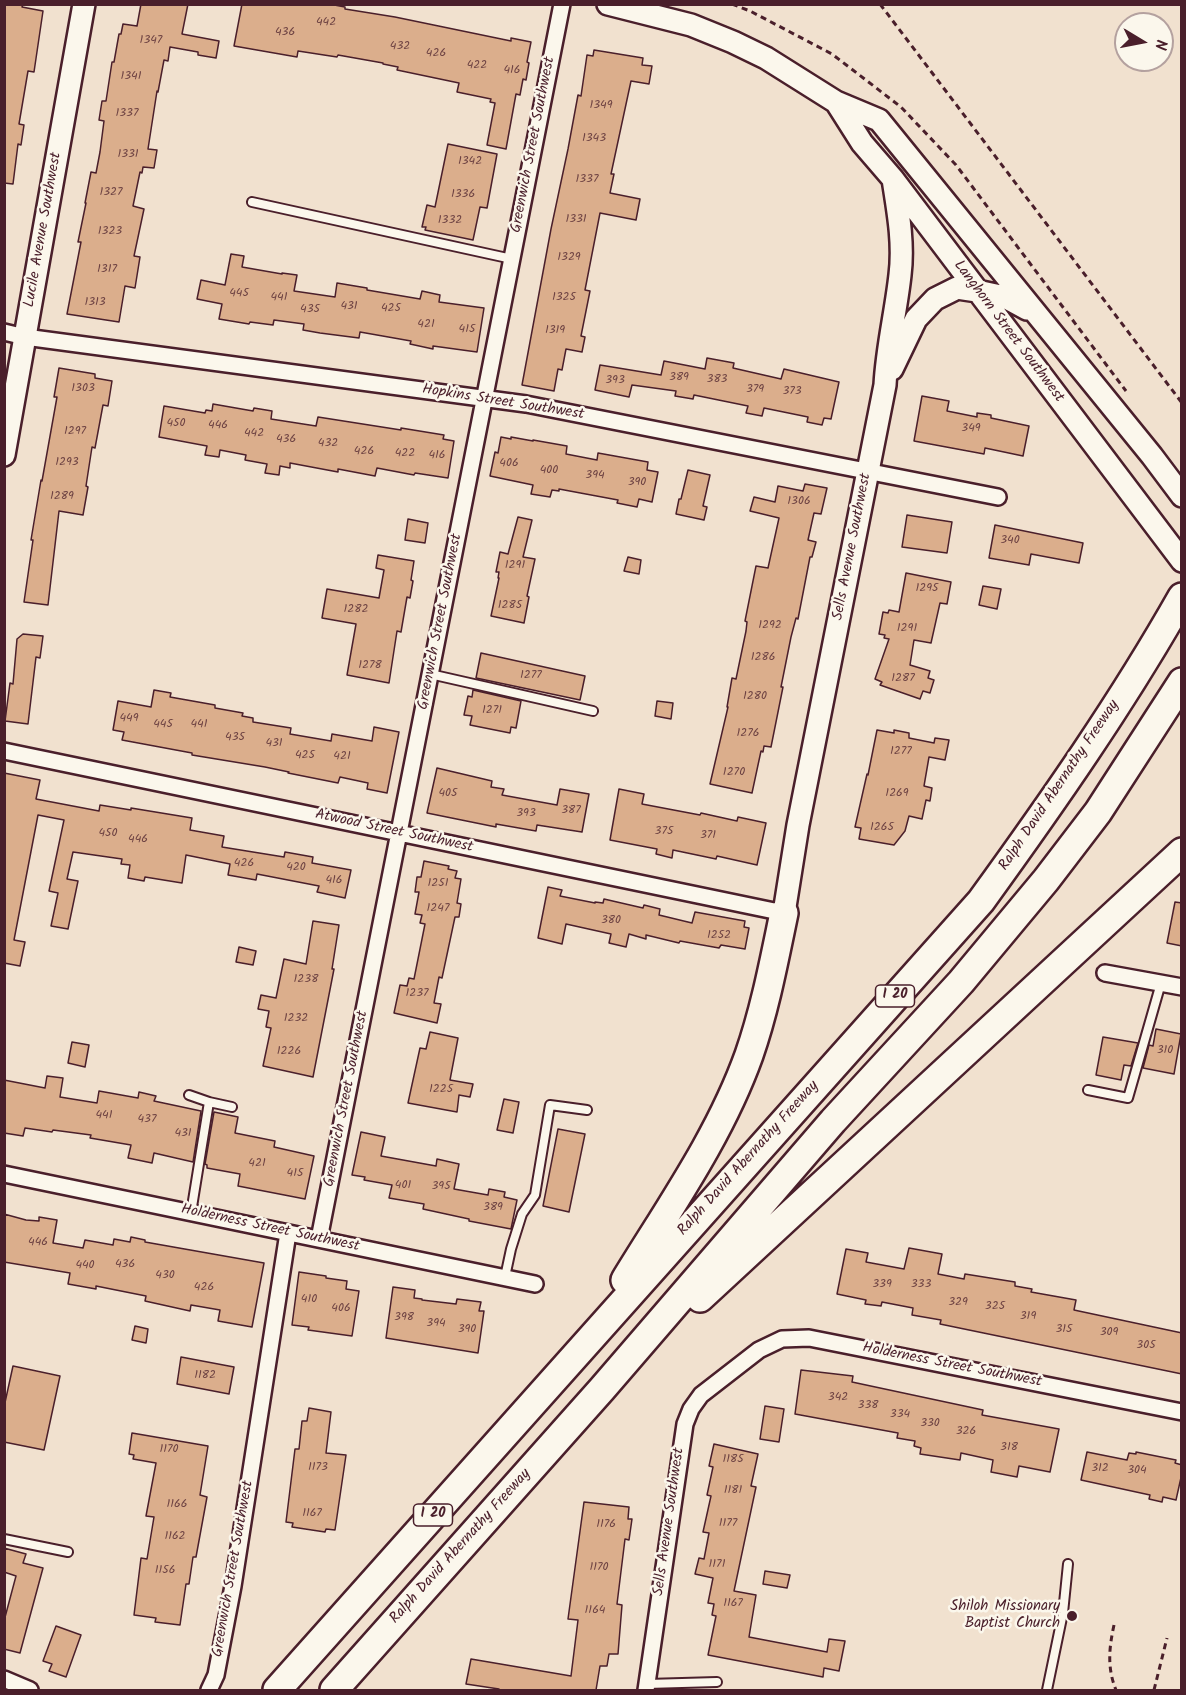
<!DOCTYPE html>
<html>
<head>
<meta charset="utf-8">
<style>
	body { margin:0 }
	#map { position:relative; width:1186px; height:1695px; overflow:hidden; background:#f1e1cf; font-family:Kalam,sans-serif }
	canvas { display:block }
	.frame { position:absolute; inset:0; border:6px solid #4a1f2b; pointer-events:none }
	.north { position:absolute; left:1114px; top:12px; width:60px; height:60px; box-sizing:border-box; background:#fbf7ec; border:2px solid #b4a19f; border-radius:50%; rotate:100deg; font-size:16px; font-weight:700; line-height:24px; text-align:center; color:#4a1f2b }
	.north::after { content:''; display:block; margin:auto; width:21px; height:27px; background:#4a1f2b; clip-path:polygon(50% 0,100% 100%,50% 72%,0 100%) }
</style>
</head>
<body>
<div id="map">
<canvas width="1186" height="1695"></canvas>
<div class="frame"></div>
<div class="north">N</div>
</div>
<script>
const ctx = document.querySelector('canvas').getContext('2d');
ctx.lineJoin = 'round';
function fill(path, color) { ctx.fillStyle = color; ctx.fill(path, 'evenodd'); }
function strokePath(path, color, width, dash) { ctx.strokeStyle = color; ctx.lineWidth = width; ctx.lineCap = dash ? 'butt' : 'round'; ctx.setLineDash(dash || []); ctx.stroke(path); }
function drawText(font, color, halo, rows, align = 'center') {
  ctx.font = font + ' Kalam,sans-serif'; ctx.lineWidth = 5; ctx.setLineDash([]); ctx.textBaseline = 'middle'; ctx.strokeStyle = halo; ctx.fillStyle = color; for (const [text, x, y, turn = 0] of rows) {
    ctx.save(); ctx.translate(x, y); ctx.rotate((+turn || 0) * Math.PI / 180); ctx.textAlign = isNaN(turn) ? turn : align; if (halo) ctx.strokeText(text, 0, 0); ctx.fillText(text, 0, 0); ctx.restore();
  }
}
const building = new Path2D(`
	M4 4H23L22 7 43 11 34 72 28 71 19 124 24 125 21 145 18 144 13 184 4 183Z
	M141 4H188L182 34 219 41 216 58 198 55V52L170 47 168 61 164 60 158 92 157 91 148 149 157 150 154 168 143 167 142 173 140 172 133 206 144 209 134 256 140 257 135 288 125 286 119 322 67 314 81 242H78L86 203H85L91 172 96 173 100 152 104 121 99 120 102 101H106L112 62H114L119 34H121L123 24 137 26Z
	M242 4H329L345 7V9L395 17 511 41V38L531 42 527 62 529 63 526 80 523 79 520 95 516 94 506 149 487 145 495 103 490 102 491 99 457 92 459 83 397 70 398 67 383 64V63L338 55 337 57 298 51 297 57 234 46Z
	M594 50 643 58 642 65 652 66 649 84 631 81 611 174H614L610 193 640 199 636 220 600 213 585 290 590 291 581 336 585 337 582 352 566 349 562 370 558 369 554 391 522 385 551 229 568 149 578 95 581 96 587 55 593 56Z
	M448 144 497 154 487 208 480 207 473 240 425 230 426 227H422L427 205 435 207Z
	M231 254 244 256 242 267 282 274V273L297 275 294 291 335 297 337 283 367 288V290L420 299 422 291 440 295 439 302 484 308 477 352 433 346V349L410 344 411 341 360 332 359 338 320 333 303 330 304 324 274 320 273 325 250 322 249 324 219 319 222 304 197 299 201 280 225 285Z
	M707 358 734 363 733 368 781 379 784 369 839 382 831 419 824 418 822 425 807 422 808 417 764 408 762 416 746 413 748 406 694 395 693 399 675 396 676 391 632 385 629 397 595 390 600 365 661 375 664 361 705 369Z
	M59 368 95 374V378L112 381 108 406 103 405 95 448 92 447 86 486 88 487 83 515 59 511 48 605 24 602 33 540H31L41 480 42 481 57 397H54Z
	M922 396 949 401 947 411 977 417V413L991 415V418L1029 426 1023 456 985 448 984 454 914 441Z
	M213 404 253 411 254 408 272 411 271 419 316 426 318 417 401 430V428L444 435 443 439 454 441 448 478 415 473 414 475 377 468 375 476 338 469V472L290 463V468L280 466 279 475 265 473 267 464 245 460 246 455 220 450 219 457 205 455 207 446 159 437 164 406 205 413 206 410 212 411Z
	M501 437 511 439V437L533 441V440L567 446 566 454 597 460 598 453 648 462 647 470 658 472 652 502 639 499 637 507 617 503 618 500 559 489V491L552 490 550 497 531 494 533 485 490 476 495 452 498 453Z
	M688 470 710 475 703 506 707 507 704 520 676 514 679 499H681Z
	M805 484 827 488 821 514 814 513 808 540 816 542 812 557H810L798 619 796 618 791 637 781 687H783L771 747 764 746 763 752 761 751 752 793 710 784 728 707H727L732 678 736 679 746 631 747 622 745 621 756 566 768 568 779 518 750 511 754 497 775 502 778 486 803 491Z
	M907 515 952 522 947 553 902 547Z
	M518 517 532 520 523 557 535 559 527 596 529 597 524 623 491 616 499 578H498L499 572H496L500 552 508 554Z
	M408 519 428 523 425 543 405 540Z
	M995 525 1083 543 1079 563 1031 554 1029 565 989 558Z
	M378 555 414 561 411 580 413 581 410 598 407 597 401 632 397 631 389 683 347 675 356 624 322 618 327 589 379 598 384 570 376 568Z
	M628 557 641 560 639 574 624 571Z
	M906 573 951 582 947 604 940 603 931 643 914 640 910 665 930 671 928 678 934 680 930 693 923 691 920 699 880 685 882 682 875 679 889 639 884 638 885 635 879 634 883 612 888 613 889 610 899 612Z
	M983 586 1001 589 997 609 979 605Z
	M23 634 43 636 40 658 36 657 28 724 5 721 10 683 13 684 17 639Z
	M481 653 585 676 580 700 476 678Z
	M154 690 171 693 170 697 215 705V708L243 713 242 716 253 718V722L291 728 290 734 331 741 332 734 372 741 374 727 399 732 387 793 367 789 368 783 340 777 338 783 288 773 289 772 265 767 192 755V753L122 740 124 732 113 730 118 701 151 707Z
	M473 690 521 701 516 728 511 727 510 733 470 725 472 716 464 715 468 696 472 697Z
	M657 701 673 703 671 719 655 716Z
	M877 730 894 733V730L909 733V738L934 743 935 738 949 740 945 760 929 757 924 786 932 788 930 801 926 800 922 819 909 816 905 831 894 845 859 839 861 828 855 827 867 774 868 775Z
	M437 768 492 781 491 787 504 789 502 795 557 805 560 789 589 794 582 832 537 825 536 831 496 824V827L427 813Z
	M4 773 40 780 36 799 99 811 100 805 131 810V808L192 818 190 830 224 836 222 847 284 857 285 852 313 857 312 863 351 870 345 898 317 892 319 886 257 874 256 880 228 875 230 864 186 855 182 883 145 877 144 881 128 878 130 865 121 864 122 859 73 852 67 879 78 881 68 929 51 926 58 893 49 891 64 820 38 815 14 940 25 942 20 966 4 963Z
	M619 789 644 794 642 804 700 815 701 813 737 821 738 817 766 823 757 865 717 856 716 859 673 850 672 858 656 854 657 849 610 840Z
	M424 861 449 866 448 869 457 871 455 878 461 879 457 903 461 904 459 917H455L442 978 439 977 434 1003 441 1004 437 1023 394 1013 400 985 407 986 409 978 414 979 425 924 420 923 422 915 415 914 419 892H415L417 877H421Z
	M548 887 562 890 560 896 595 903V902L603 903 604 899 643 908 644 905 660 909 659 915 692 923 695 912 745 921 744 927 749 928 745 949 721 945 719 948 680 941 679 943 646 935V939L629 934 626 947 609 943 611 934 566 924 562 944 538 938Z
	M1175 902 1182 903V946L1167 943Z
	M313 921 339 925 332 969H334L313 1077 263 1066 271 1028 266 1027 269 1011 258 1009 261 995 276 998 284 959 306 964Z
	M239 947 256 951 253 965 236 962Z
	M1156 1029 1181 1034 1174 1074 1143 1068 1149 1045 1153 1046Z
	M430 1032 458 1038 450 1080 473 1084 470 1097 459 1095 457 1112 408 1103 420 1048 426 1049Z
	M1103 1037 1138 1043 1131 1066 1124 1065 1121 1080 1096 1075Z
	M72 1042 89 1045 85 1067 68 1063Z
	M47 1076 63 1078 60 1097 97 1103 99 1091 138 1098 139 1092 156 1096 154 1101 201 1111 193 1162 154 1153 152 1163 128 1158 131 1145 90 1138 91 1135 53 1130 52 1132 25 1128 23 1136 4 1133V1080L45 1088Z
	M504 1099 519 1102 513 1133 497 1130Z
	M214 1112 238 1117 235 1133 275 1141 274 1147 314 1156 305 1199 238 1186 240 1174 207 1168V1165L205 1164Z
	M558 1129 585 1134 569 1212 543 1206Z
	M361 1132 385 1137 381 1156 436 1166 437 1159 459 1164 454 1189 488 1195 489 1189 505 1192 504 1197 517 1200 511 1229 469 1221V1219L423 1209 424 1204 389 1198 392 1185 364 1180 365 1177 352 1175Z
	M4 1214 26 1220 39 1221V1217L57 1220 53 1243 83 1248 85 1240 113 1245 114 1239 130 1242 131 1237 145 1240V1242L264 1263 252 1327 218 1321 220 1310 191 1305 190 1311 145 1301 146 1296 96 1286V1289L68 1284 70 1273 4 1262Z
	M909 1248 942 1254 938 1274 964 1279 965 1274 1015 1282V1286L1032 1289 1031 1292 1076 1300 1074 1310 1182 1333V1374L940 1324 941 1320 912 1315 913 1308 882 1302 881 1306 865 1304 866 1300 837 1294 846 1249 868 1253 866 1262 904 1269Z
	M299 1272 326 1276V1278L347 1281 346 1289 359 1291 352 1336 308 1330 309 1327 292 1325Z
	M393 1287 415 1290 414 1298 422 1299V1300L456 1304 457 1299 481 1302 479 1311H484L478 1353 386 1338Z
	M135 1326 148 1329 146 1343 132 1340Z
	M181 1357 234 1367 229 1394 177 1384Z
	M13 1366 60 1376 44 1450 4 1442V1407Z
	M801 1370 853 1376 852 1382 983 1410 982 1415 1059 1429 1050 1472 1019 1466 1017 1477 991 1472 993 1460 961 1453 960 1460 920 1454 921 1448 914 1446 915 1441 897 1438 898 1433 795 1414Z
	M765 1406 784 1409 779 1442 760 1439Z
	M309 1408 331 1412 326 1453 346 1455 335 1530 326 1529 325 1532 292 1527 293 1523 286 1522 295 1449H299L302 1421H307Z
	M132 1433 208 1446 200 1495 207 1497 196 1557H193L189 1584H186L180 1625 155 1622 156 1618 134 1615 141 1558 147 1559 154 1517 146 1516 156 1463 133 1459 134 1455 129 1454Z
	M714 1444 758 1454 751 1486 756 1487 734 1591 756 1595 749 1637 827 1652 829 1639 845 1641 839 1671 824 1668 823 1677 708 1655 716 1616 712 1615 714 1604 708 1603 713 1578 695 1574 699 1558 704 1559 709 1533 703 1532 711 1496 707 1495 713 1467 709 1466Z
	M1087 1452 1127 1460 1129 1453 1136 1454V1452L1176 1460 1175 1463 1182 1465V1473L1176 1500 1163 1497 1162 1502 1149 1499 1150 1495 1081 1480Z
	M584 1502 629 1507 628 1519H632L629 1540 625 1539 617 1604 622 1605 618 1654H609L607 1666H600L596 1690H498L499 1689 466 1684 471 1659 571 1676 578 1620 568 1619Z
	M4 1548 26 1554 23 1563 43 1568 20 1653 4 1649V1621L16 1576 4 1572Z
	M765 1571 790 1575 787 1588 763 1584Z
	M56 1626 81 1635 66 1677 49 1671 52 1664 43 1661Z`);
const path = new Path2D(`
	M732 4 750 11 832 54 901 107 956 165 1126 391
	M880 4 1182 403
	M1114 1625C1109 1648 1107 1668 1116 1690
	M1154 1690 1167 1638`);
const lane = new Path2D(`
	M252 202 512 259
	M430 674 593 711
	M1088 1090 1128 1098 1161 983
	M189 1095 209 1102 191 1213
	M209 1102 232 1107
	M505 1277 511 1249 522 1214 535 1195 550 1105 587 1110
	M4 1539 68 1552
	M647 1684 717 1682
	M1047 1690 1063 1613 1068 1564`);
const street = new Path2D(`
	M4 332 25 337 526 404 998 497
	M4 751 784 913
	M1105 973 1182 987
	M4 1174 535 1284
	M319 1239 562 4
	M4 1679 30 1690
	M209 1690 216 1675 233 1586 288 1233
	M646 1690 685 1424 691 1409 701 1395 759 1350 782 1339 809 1338 1182 1412`);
const secondary = new Path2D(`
	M608 4 691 25 733 42 766 58 836 102 879 120 1152 456 1182 496
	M836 102 862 143 893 179 1182 561
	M892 369 916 319 935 299 957 288 977 291 1005 297 1027 309
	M4 455 84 4
	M784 913 798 825 885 385C887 347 896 312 900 275 904 243 898 211 893 179`);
const highway = new Path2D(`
	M625 1280C669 1208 720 1136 749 1055 765 1009 774 961 784 913
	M700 1298 1182 852
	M277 1690 981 901C1052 803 1122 703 1182 597
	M334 1690 602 1389 833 1121 961 982 1046 880 1098 812 1182 682`);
const markers = [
	[1072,1616,6,"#4a1f2b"]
];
const numberNames = [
	["442",326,23],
	["436",285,33],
	["1347",151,41],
	["432",400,47],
	["426",436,54],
	["422",477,66],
	["416",512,71],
	["1341",131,77],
	["1349",601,106],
	["1337",127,114],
	["1343",594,139],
	["1331",128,155],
	["1342",470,162],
	["1337",587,180],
	["1327",111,193],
	["1336",463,195],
	["1331",576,220],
	["1332",450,221],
	["1323",110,232],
	["1329",569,258],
	["1317",107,270],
	["445",239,294],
	["441",279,298],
	["1325",564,298],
	["1313",95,303],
	["431",349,307],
	["425",391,309],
	["435",310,310],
	["421",426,325],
	["415",467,330],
	["1319",555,331],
	["389",679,378],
	["383",717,380],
	["393",615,381],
	["1303",83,389],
	["379",755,390],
	["373",792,392],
	["450",176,424],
	["446",218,426],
	["349",971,429],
	["1297",75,432],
	["442",254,434],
	["436",286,440],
	["432",328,444],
	["426",364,452],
	["422",405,454],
	["416",437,456],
	["1293",67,463],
	["406",509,464],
	["400",549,471],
	["394",595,476],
	["390",637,483],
	["1289",62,497],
	["1306",799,502],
	["340",1010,541],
	["1291",515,566],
	["1295",927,589],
	["1285",510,606],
	["1282",356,610],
	["1292",770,626],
	["1291",907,629],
	["1286",763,658],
	["1278",370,666],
	["1277",531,676],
	["1287",903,679],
	["1280",755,697],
	["1271",492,711],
	["449",129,719],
	["445",163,725],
	["441",199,725],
	["1276",748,734],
	["435",235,738],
	["431",274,744],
	["1277",901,752],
	["425",305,756],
	["421",342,757],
	["1270",734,773],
	["405",448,794],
	["1269",897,794],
	["387",571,811],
	["393",526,814],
	["1265",882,828],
	["375",664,832],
	["450",108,834],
	["371",708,836],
	["446",138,840],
	["426",244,864],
	["420",296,868],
	["416",334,881],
	["1251",438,884],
	["1247",438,909],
	["380",611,921],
	["1252",719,936],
	["1238",306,980],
	["1237",417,994],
	["1232",296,1019],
	["310",1165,1051],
	["1226",289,1052],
	["1225",441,1090],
	["441",104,1116],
	["437",147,1120],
	["431",183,1134],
	["421",257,1164],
	["415",295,1174],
	["401",403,1186],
	["395",441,1187],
	["389",493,1208],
	["446",38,1243],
	["436",125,1265],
	["440",85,1266],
	["430",165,1276],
	["339",882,1285],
	["333",921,1285],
	["426",204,1288],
	["410",309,1300],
	["329",958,1303],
	["325",995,1307],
	["406",341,1309],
	["319",1028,1317],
	["398",404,1318],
	["394",436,1324],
	["390",467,1330],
	["315",1064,1330],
	["309",1109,1333],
	["305",1146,1346],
	["1182",205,1376],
	["342",838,1398],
	["338",868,1406],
	["334",900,1415],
	["330",930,1424],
	["326",966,1432],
	["318",1009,1448],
	["1170",169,1450],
	["1185",733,1460],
	["1173",318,1468],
	["312",1100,1469],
	["304",1137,1471],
	["1181",733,1491],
	["1166",177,1505],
	["1167",312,1514],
	["1177",728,1524],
	["1176",606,1525],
	["1162",175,1537],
	["1171",717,1565],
	["1170",599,1568],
	["1156",165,1571],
	["1167",733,1604],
	["1164",595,1611]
];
const shields = [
	[895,996,39],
	[433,1515,39]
];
const shieldNames = [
	["I 20",895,996],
	["I 20",433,1515]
];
const streetNames = [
	["Greenwich Street Southwest",534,145,-79],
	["Lucile Avenue Southwest",44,230,-80],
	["Langhorn Street Southwest",1008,332,53],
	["Hopkins Street Southwest",503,403,9],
	["Sells Avenue Southwest",853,547,-79],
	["Greenwich Street Southwest",441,622,-79],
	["Ralph David Abernathy Freeway",1060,786,-56],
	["Atwood Street Southwest",394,832,12],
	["Greenwich Street Southwest",347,1099,-79],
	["Ralph David Abernathy Freeway",749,1159,-48],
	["Holderness Street Southwest",270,1229,12],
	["Holderness Street Southwest",952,1366,11],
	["Sells Avenue Southwest",670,1522,-82],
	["Ralph David Abernathy Freeway",461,1547,-48],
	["Greenwich Street Southwest",234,1569,-80]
];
const poiNames = [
	["Shiloh Missionary",1060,1607],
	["Baptist Church",1060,1624]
];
fill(building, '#dbae8c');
strokePath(building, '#4a1f2b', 1.5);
strokePath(lane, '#4a1f2b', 12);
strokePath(street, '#4a1f2b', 20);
strokePath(secondary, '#4a1f2b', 26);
strokePath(highway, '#4a1f2b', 32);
strokePath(path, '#4a1f2b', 3, [6, 4.5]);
strokePath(lane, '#fbf7ec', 8);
strokePath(street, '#fbf7ec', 15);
strokePath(secondary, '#fbf7ec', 21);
strokePath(highway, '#fbf7ec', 27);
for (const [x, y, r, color] of markers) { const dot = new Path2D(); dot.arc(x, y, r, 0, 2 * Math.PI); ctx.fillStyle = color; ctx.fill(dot); strokePath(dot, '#fbf7ec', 2); }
drawText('12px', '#6e4343', null, numberNames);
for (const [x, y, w] of shields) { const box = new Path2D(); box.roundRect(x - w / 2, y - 11, w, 22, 4.5); ctx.fillStyle = '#fbf7ec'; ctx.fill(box); strokePath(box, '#4a1f2b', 1.5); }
drawText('bold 14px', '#4a1f2b', null, shieldNames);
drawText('15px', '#4a1f2b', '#fbf7ec', streetNames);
drawText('15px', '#4a1f2b', '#fbf7ec', poiNames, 'right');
</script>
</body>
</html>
